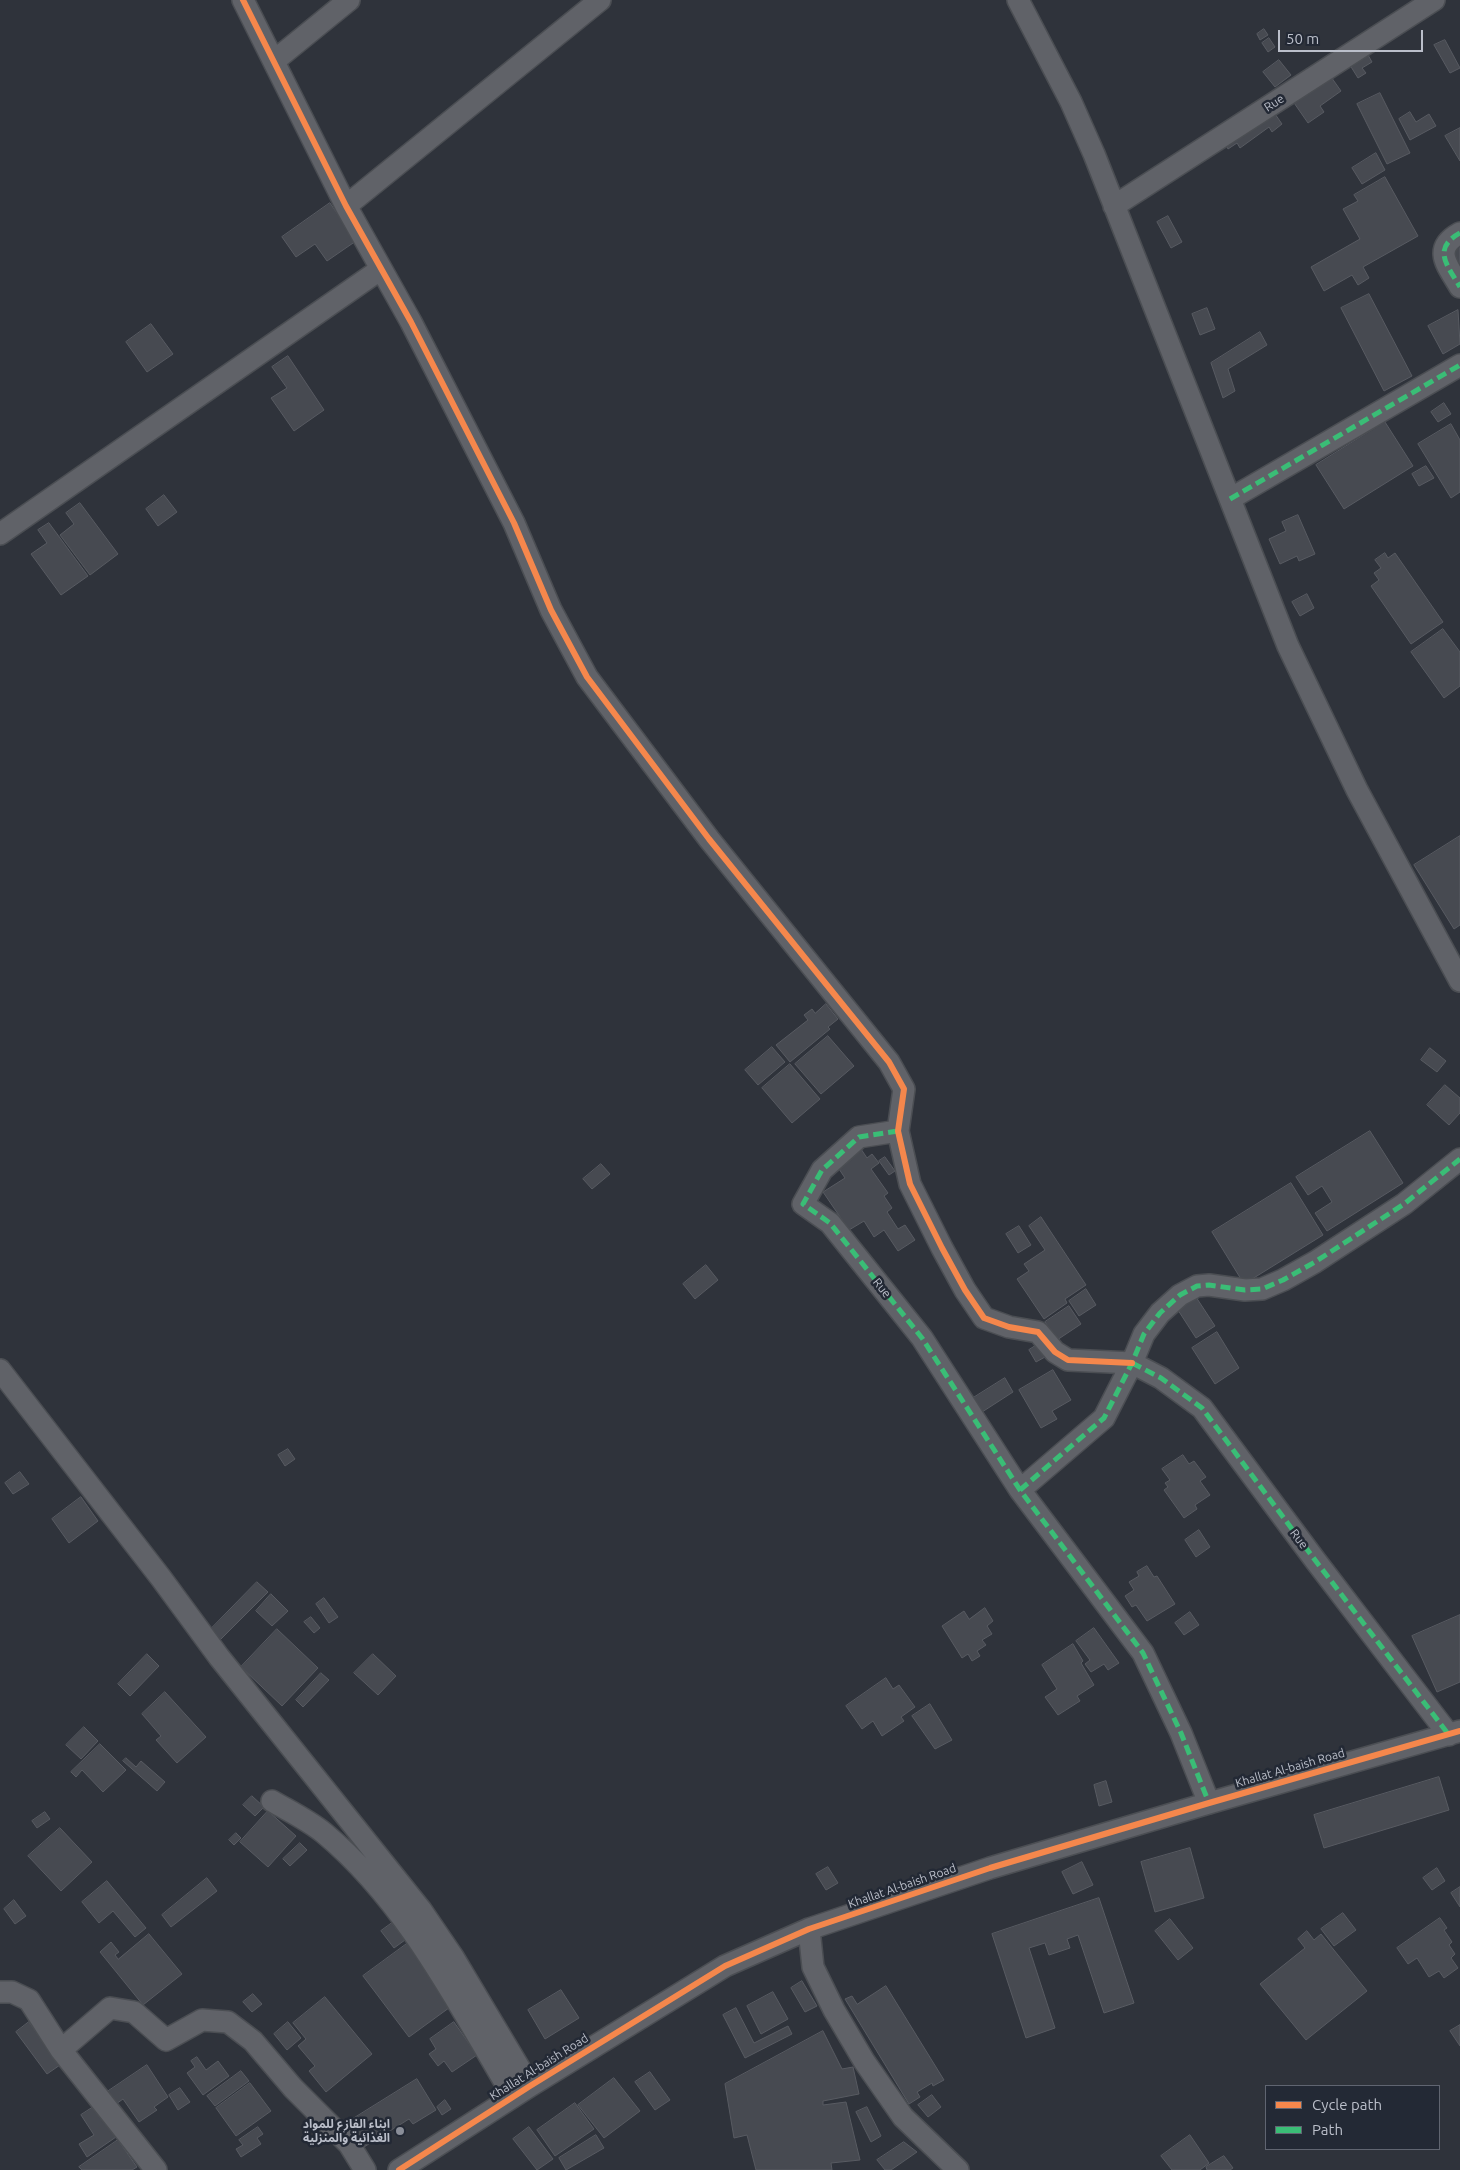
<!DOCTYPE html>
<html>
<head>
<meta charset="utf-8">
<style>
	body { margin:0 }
	#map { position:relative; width:1460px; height:2170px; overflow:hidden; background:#2f333b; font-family:Ubuntu,sans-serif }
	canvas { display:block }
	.legend { position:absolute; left:1265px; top:2085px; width:175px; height:65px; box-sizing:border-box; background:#232935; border:1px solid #606571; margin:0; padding:6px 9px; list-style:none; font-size:15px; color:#bbbfca }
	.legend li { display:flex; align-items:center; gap:10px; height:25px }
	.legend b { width:25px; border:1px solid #606571 }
	.scale { position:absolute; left:1278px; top:30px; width:145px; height:22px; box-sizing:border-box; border:2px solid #bbbfca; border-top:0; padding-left:6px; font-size:15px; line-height:18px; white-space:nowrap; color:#bbbfca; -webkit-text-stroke:4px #232935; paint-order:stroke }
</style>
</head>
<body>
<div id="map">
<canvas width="1460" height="2170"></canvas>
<ul class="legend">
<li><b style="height:6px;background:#f5874c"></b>Cycle path</li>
<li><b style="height:6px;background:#3abd76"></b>Path</li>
</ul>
<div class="scale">50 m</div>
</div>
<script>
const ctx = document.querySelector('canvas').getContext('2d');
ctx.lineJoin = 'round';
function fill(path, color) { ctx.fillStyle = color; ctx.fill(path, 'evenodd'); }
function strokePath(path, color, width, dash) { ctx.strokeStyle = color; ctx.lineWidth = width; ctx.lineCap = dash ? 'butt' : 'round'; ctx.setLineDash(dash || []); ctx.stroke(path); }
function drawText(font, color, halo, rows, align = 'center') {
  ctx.font = font + ' Ubuntu,"Noto Sans Arabic",sans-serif'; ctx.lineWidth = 5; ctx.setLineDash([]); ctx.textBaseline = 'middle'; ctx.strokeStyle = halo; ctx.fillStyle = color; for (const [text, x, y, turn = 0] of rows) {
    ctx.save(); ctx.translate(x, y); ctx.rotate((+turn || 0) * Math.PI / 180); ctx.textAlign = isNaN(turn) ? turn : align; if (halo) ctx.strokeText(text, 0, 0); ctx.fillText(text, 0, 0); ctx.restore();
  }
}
const building = new Path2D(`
	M1264 29 1268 35 1260 40 1257 34Z
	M1269 38 1275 47 1268 52 1262 43Z
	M1445 40 1460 68 1450 73 1434 45Z
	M1362 53 1364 58 1368 55 1372 62 1362 68 1366 73 1358 78 1348 62Z
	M1279 60 1291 75 1275 87 1263 72Z
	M1329 74 1341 91 1320 106 1324 112 1308 123 1292 100Z
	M1380 93 1410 153 1387 164 1357 104Z
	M1273 111 1282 124 1272 132 1269 127 1240 148 1237 143 1228 149 1226 145Z
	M1410 112 1416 122 1429 114 1436 126 1410 140 1399 119Z
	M1460 128V161L1445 136Z
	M1376 153 1385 170 1362 184 1352 168Z
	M1385 177 1418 236 1363 267 1369 278 1358 285 1352 275 1324 291 1311 267 1360 239 1343 209 1358 201 1354 195Z
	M330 203 356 241 327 261 315 244 296 257 282 237Z
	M1168 216 1182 242 1171 248 1157 222Z
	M1460 247V265L1452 252Z
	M1369 294 1412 376 1384 391 1341 308Z
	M1207 308 1215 329 1200 335 1192 314Z
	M1458 310 1460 344 1443 354 1428 326Z
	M151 324 173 354 147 372 126 342Z
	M1260 332 1267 345 1228 369 1235 391 1223 398 1211 363Z
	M288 356 324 410 294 431 271 398 287 388 272 367Z
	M1444 403 1451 414 1438 422 1431 412Z
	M1385 422 1413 466 1344 509 1316 465Z
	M1451 424 1460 440V492L1451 498 1418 444Z
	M1426 466 1434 478 1419 486 1412 474Z
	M164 495 177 512 158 526 146 509Z
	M80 503 118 554 90 575 60 535 74 524 66 513Z
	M1298 515 1315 554 1299 561 1297 556 1280 564 1269 539 1286 531 1282 522Z
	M49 523 88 576 61 595 31 554 47 543 38 530Z
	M1385 553 1388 558 1395 553 1443 622 1411 644 1371 586 1379 580 1374 573 1381 568 1375 560Z
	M1307 594 1314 608 1300 616 1292 602Z
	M1443 629 1460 652V686L1444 698 1411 652Z
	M1460 836V925L1454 929 1414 865Z
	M826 1004 838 1019 828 1027 830 1029 790 1062 776 1045 808 1020 804 1015 812 1009 815 1013Z
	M828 1036 854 1066 821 1094 795 1064Z
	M772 1047 785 1062 758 1085 745 1070Z
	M1430 1048 1446 1061 1437 1072 1421 1060Z
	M790 1064 820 1099 792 1123 762 1088Z
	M1445 1085 1460 1098V1113L1449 1125 1427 1105Z
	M1370 1131 1403 1183 1327 1231 1315 1213 1332 1202 1322 1186 1308 1195 1296 1177Z
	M861 1149 867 1158 872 1154 879 1163 871 1169 888 1193 884 1196 892 1208 887 1212 898 1229 905 1225 915 1240 898 1251 884 1230 874 1237 864 1221 849 1230 823 1192 845 1178 837 1166Z
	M885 1157 895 1171 889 1175 879 1161Z
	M601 1164 610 1174 592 1189 583 1179Z
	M1291 1183 1323 1235 1244 1284 1212 1232Z
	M1041 1217 1086 1285 1065 1299 1067 1303 1044 1319 1017 1279 1029 1271 1024 1264 1045 1250 1029 1226Z
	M1019 1226 1031 1245 1018 1253 1006 1234Z
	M706 1265 718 1280 695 1299 683 1284Z
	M1086 1289 1096 1305 1079 1316 1069 1301Z
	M1194 1294 1215 1326 1196 1338 1176 1307Z
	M1069 1306 1081 1324 1057 1340 1045 1322Z
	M1217 1332 1239 1368 1215 1384 1192 1348Z
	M1037 1345 1045 1357 1036 1362 1029 1350Z
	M1053 1370 1071 1400 1052 1411 1057 1419 1041 1428 1019 1390Z
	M1005 1378 1013 1392 979 1414 970 1400Z
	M288 1449 295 1459 285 1466 278 1455Z
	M1183 1455 1189 1464 1194 1461 1206 1477 1200 1481 1210 1495 1195 1505 1197 1509 1184 1518 1164 1490 1168 1487 1165 1483 1170 1480 1162 1469Z
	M20 1472 29 1484 13 1494 5 1483Z
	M81 1497 98 1521 69 1543 52 1519Z
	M1199 1530 1210 1547 1196 1557 1185 1540Z
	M1147 1566 1154 1577 1157 1576 1175 1604 1147 1621 1136 1605 1132 1607 1125 1596 1134 1590 1129 1582 1139 1576 1137 1572Z
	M257 1582 268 1592 219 1641 209 1631Z
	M271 1594 288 1611 272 1626 256 1611Z
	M324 1598 338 1617 329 1623 316 1604Z
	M985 1608 993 1621 987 1626 992 1634 982 1640 986 1645 977 1651 980 1656 972 1661 968 1654 962 1658 942 1626 964 1611 969 1619Z
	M1190 1612 1199 1625 1184 1635 1175 1623Z
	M1460 1615V1682L1437 1692 1412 1636Z
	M311 1617 320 1628 314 1633 304 1622Z
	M1094 1628 1119 1663 1108 1670 1104 1664 1091 1672 1085 1664 1090 1660 1076 1641Z
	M277 1629 318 1668 282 1706 241 1667Z
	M1073 1644 1083 1661 1081 1663 1094 1685 1077 1696 1080 1701 1058 1715 1045 1697 1057 1689 1042 1665Z
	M147 1654 159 1666 130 1696 118 1684Z
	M373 1654 396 1676 378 1695 354 1673Z
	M321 1673 329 1680 303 1707 296 1700Z
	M886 1678 893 1689 899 1685 915 1707 901 1717 904 1721 882 1736 873 1721 862 1729 846 1706Z
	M165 1692 206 1737 177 1763 156 1740 161 1736 142 1714Z
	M930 1704 952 1740 935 1749 912 1716Z
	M84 1727 98 1741 81 1759 66 1745Z
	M100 1744 126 1770 103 1792 82 1770 76 1777 71 1772Z
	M126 1758 136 1767 141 1761 165 1782 157 1791 123 1761Z
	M1439 1777 1449 1810 1324 1848 1314 1815Z
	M1106 1781 1112 1802 1099 1806 1094 1785Z
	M252 1796 264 1807 255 1816 243 1805Z
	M268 1811 296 1836 268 1867 240 1842Z
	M45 1812 50 1819 37 1828 32 1821Z
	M60 1828 92 1862 61 1891 28 1856Z
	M236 1833 241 1838 234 1845 229 1840Z
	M300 1843 307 1850 290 1866 283 1859Z
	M1190 1848 1204 1898 1155 1912 1141 1862Z
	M1082 1862 1093 1885 1073 1894 1062 1872Z
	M828 1867 838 1883 826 1890 816 1874Z
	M1437 1868 1445 1881 1432 1890 1423 1878Z
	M207 1878 217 1891 171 1927 162 1915Z
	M107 1881 146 1928 135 1937 113 1911 99 1923 82 1902Z
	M1460 1887V1907L1451 1893Z
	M1099 1898 1134 2003 1104 2013 1078 1935 1067 1939 1070 1948 1049 1955 1045 1943 1029 1948 1055 2028 1026 2038 992 1934Z
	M14 1900 26 1916 15 1924 4 1909Z
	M1343 1913 1356 1930 1334 1946 1321 1929Z
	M1440 1918 1447 1928 1444 1930 1452 1942 1449 1945 1455 1954 1451 1958 1458 1968 1444 1978 1439 1971 1429 1977 1417 1958 1408 1964 1397 1948Z
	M1170 1919 1193 1948 1178 1960 1155 1931Z
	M392 1923 405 1940 394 1948 381 1931Z
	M1307 1931 1314 1940 1321 1934 1367 1991 1306 2040 1260 1984 1305 1948 1298 1939Z
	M149 1934 182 1974 143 2005 100 1952 111 1942 119 1952 115 1955 118 1959Z
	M408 1943 453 2005 409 2037 363 1976Z
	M802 1981 817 2006 805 2012 791 1988Z
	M886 1986 944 2080 933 2086 932 2083 917 2092 920 2097 909 2104 845 1999 852 1996 857 2004Z
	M561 1990 579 2018 545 2039 528 2010Z
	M773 1992 788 2019 761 2034 747 2006Z
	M253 1994 262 2004 252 2012 243 2002Z
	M325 1997 372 2054 326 2092 309 2071 315 2066 298 2046 306 2039 293 2023Z
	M736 2008 754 2043 788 2026 792 2034 745 2058 723 2015Z
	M29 2022 60 2065 47 2074 16 2032Z
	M288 2022 301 2038 287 2050 274 2034Z
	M454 2022 477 2055 452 2072 444 2061 438 2066 429 2054 436 2049 430 2039Z
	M1460 2025V2046L1450 2031Z
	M823 2031 842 2069 853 2067 859 2094 823 2101V2105L846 2102 860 2160 831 2163 832 2170H756L747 2135 734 2138 725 2084Z
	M197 2057 206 2070 218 2061 229 2076 203 2095 187 2073 195 2067 191 2061Z
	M147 2065 168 2097 154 2107 157 2110 139 2122 123 2099 116 2104 107 2092Z
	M241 2071 249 2081 215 2106 207 2096Z
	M650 2072 670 2100 655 2110 635 2082Z
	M614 2078 640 2111 604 2138 578 2105Z
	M417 2079 436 2110 413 2124 409 2119 364 2147 348 2122Z
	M250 2083 271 2111 236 2136 216 2108Z
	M180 2088 190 2102 178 2110 169 2095Z
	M932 2095 941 2107 928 2117 918 2105Z
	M445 2100 451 2109 442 2115 437 2107Z
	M575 2103 594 2129 555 2156 537 2130Z
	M95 2106 116 2137 87 2157 79 2144 94 2135 81 2115Z
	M867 2107 881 2136 871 2142 856 2112Z
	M258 2127 263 2134 257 2138 261 2144 241 2157 236 2149 243 2145 239 2140Z
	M529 2127 553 2159 537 2170 513 2139Z
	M596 2135 604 2148 566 2170 559 2158Z
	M1190 2135 1209 2163 1200 2170H1172L1161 2156Z
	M118 2140 137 2167 132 2170H82L79 2167Z
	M904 2142 917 2152 891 2170H885L877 2160Z
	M1224 2156 1233 2168 1230 2170H1207L1206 2167Z`);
const minor = new Path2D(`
	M243 0 346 206 411 322 514 523 551 610 587 677 709 839 889 1062 904 1089 898 1131 910 1184 942 1248 965 1290 984 1318 1009 1327 1038 1332 1055 1352 1068 1360 1132 1363 1161 1378 1202 1408 1315 1560 1449 1735
	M1018 0 1071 102 1094 154 1288 646 1357 790 1460 981
	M274 61 349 0
	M346 206 600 0
	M1114 206 1434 0
	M1460 233C1431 249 1448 266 1460 287
	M1230 499 1460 365
	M0 534 381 269
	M898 1131 859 1137 822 1170 803 1204 830 1223 922 1338 1020 1490 1143 1653 1181 1733 1209 1803
	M0 1370 161 1578 219 1657 421 1910 453 1957 530 2086
	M1020 1490 1104 1418 1132 1363 1144 1334 1160 1313 1180 1295 1197 1286 1209 1285 1245 1290 1262 1289 1283 1280 1315 1262 1404 1204 1460 1159
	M272 1801C289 1811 308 1820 324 1833 407 1902 458 2004 513 2096
	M809 1929 813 1967 834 2010 864 2061 903 2117 958 2170
	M0 1992H12L29 2000 61 2050 156 2170
	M61 2050 110 2008 134 2012 166 2040 202 2020 228 2022 253 2041 293 2088 349 2144 365 2170
	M399 2170 530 2086 725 1966 809 1929 990 1868 1209 1803 1460 1731`);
const quiet = new Path2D(`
	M1460 233C1431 249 1448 266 1460 287
	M1230 499 1460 365
	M898 1131 859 1137 822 1170 803 1204 830 1223 922 1338 1020 1490 1143 1653 1181 1733 1209 1803
	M1132 1363 1161 1378 1202 1408 1315 1560 1449 1735
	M1020 1490 1104 1418 1132 1363 1144 1334 1160 1313 1180 1295 1197 1286 1209 1285 1245 1290 1262 1289 1283 1280 1315 1262 1404 1204 1460 1159`);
const cycleway = new Path2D(`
	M243 0 346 206 411 322 514 523 551 610 587 677 709 839 889 1062 904 1089 898 1131 910 1184 942 1248 965 1290 984 1318 1009 1327 1038 1332 1055 1352 1068 1360 1132 1363
	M399 2170 530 2086 725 1966 809 1929 990 1868 1209 1803 1460 1731`);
const markers = [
	[400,2131,5,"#8a8e98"]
];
const streetNames = [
	["Rue",1274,103,-33],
	["Rue",882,1288,51],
	["Rue",1299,1539,53],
	["Khallat Al-baish Road",1290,1768,-16],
	["Khallat Al-baish Road",902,1886,-19],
	["Khallat Al-baish Road",539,2067,-32]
];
const poiNames = [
	["ابناء الفازع للمواد",390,2124],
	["الغذائية والمنزلية",390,2138]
];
fill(building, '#474a51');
strokePath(building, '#585b62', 1);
strokePath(minor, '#4b4e53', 24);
strokePath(minor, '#606268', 21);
strokePath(quiet, '#3abd76', 5, [10, 5]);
strokePath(cycleway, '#f5874c', 6);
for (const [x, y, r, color] of markers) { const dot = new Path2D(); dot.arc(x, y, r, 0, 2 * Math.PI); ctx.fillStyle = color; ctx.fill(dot); strokePath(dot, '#232935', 2); }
drawText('12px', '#bbbfca', '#232935', streetNames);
drawText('bold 12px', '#bbbfca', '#232935', poiNames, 'right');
</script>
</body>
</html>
